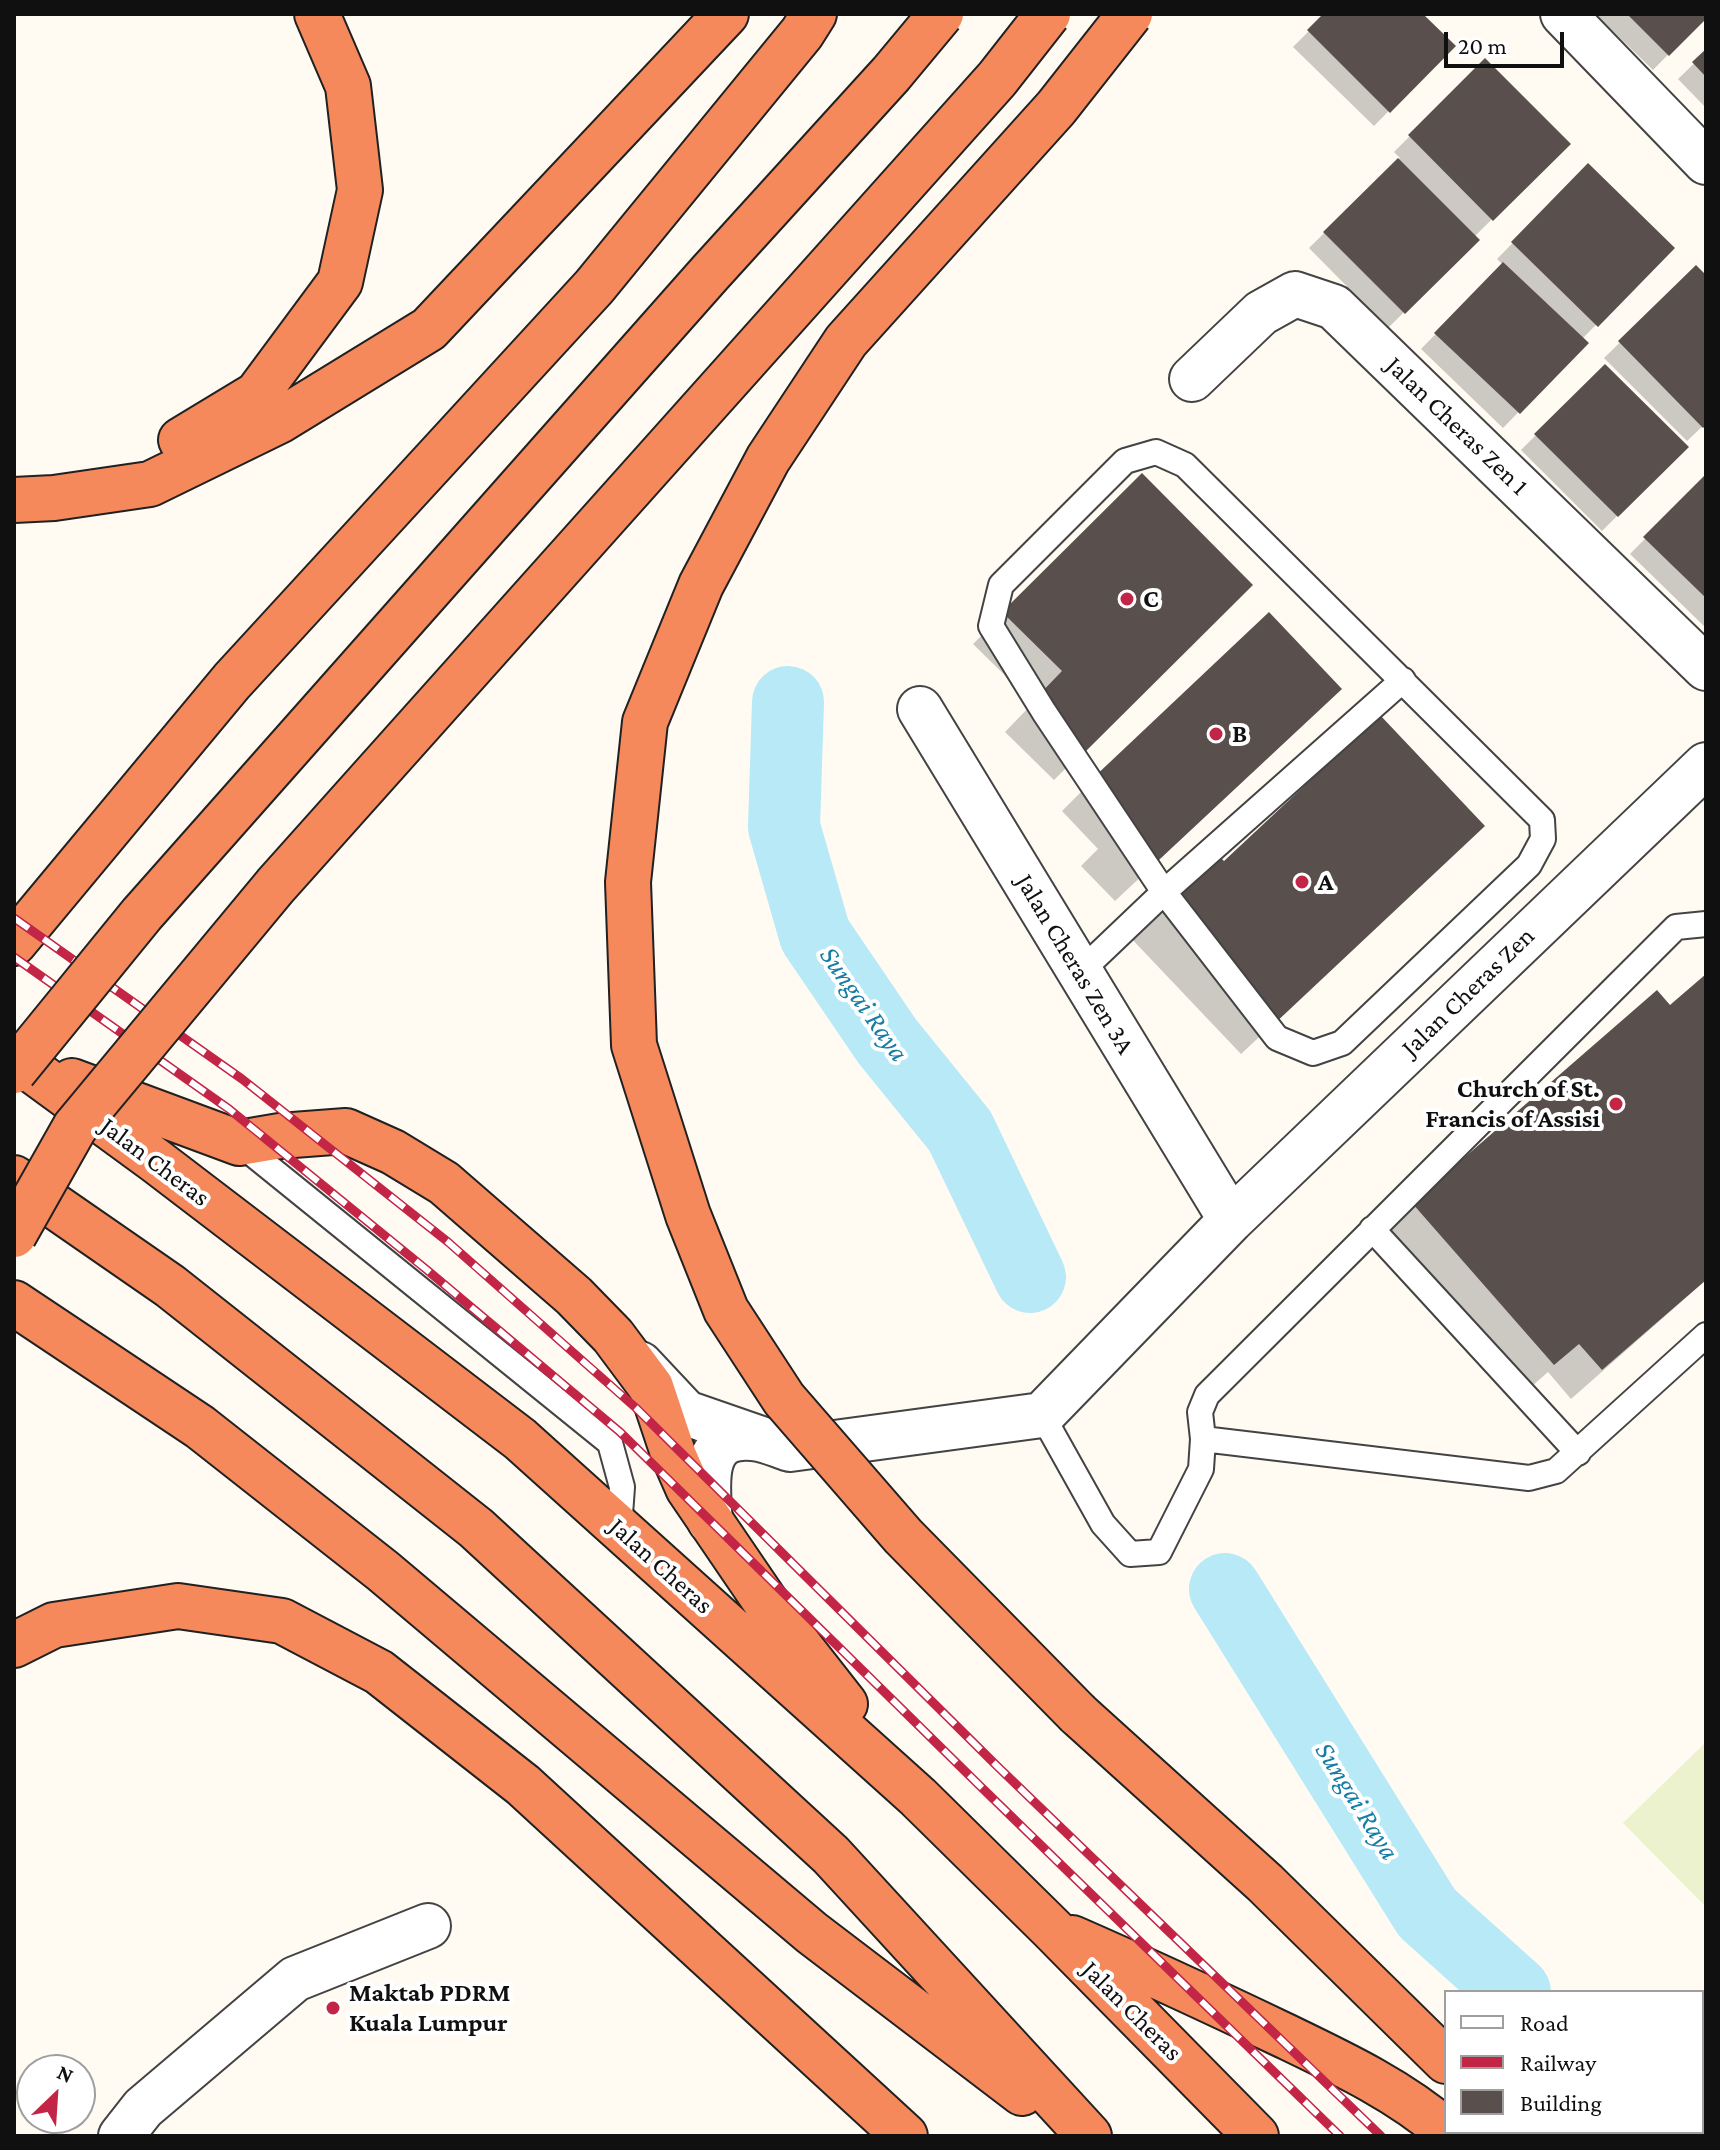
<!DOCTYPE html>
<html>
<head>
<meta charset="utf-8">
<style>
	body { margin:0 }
	#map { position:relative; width:1720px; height:2150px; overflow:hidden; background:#fffbf3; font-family:"Crimson Pro",serif }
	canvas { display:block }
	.frame { position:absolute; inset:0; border:16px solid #101010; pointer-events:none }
	.legend { position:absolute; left:1444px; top:1990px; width:260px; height:144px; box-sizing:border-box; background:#fff; border:2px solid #9f9f9f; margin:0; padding:10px 14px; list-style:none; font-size:24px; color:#101010 }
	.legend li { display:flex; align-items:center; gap:16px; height:40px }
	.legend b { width:40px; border:2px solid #9f9f9f }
	.north { position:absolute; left:16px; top:2054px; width:80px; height:80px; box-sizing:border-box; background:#fff; border:2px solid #9f9f9f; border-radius:50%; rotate:25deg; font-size:22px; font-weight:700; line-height:32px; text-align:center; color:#101010 }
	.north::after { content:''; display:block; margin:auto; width:28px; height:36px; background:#c22546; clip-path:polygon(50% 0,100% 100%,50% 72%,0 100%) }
	.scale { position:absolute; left:1444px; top:32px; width:120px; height:36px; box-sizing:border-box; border:4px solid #101010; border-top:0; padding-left:10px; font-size:24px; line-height:28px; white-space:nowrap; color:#101010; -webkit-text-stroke:6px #fff; paint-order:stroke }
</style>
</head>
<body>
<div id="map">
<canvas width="1720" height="2150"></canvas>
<div class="frame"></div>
<ul class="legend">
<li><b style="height:10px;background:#fff"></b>Road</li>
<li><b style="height:10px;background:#c22546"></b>Railway</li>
<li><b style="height:22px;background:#594f4c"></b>Building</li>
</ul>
<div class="north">N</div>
<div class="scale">20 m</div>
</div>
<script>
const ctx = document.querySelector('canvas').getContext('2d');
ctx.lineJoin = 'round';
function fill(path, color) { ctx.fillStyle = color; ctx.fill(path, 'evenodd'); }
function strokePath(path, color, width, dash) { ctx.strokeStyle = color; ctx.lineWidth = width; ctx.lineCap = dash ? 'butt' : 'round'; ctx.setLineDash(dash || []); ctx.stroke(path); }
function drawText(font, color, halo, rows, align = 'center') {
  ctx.font = font + ' "Crimson Pro",serif'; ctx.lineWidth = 8; ctx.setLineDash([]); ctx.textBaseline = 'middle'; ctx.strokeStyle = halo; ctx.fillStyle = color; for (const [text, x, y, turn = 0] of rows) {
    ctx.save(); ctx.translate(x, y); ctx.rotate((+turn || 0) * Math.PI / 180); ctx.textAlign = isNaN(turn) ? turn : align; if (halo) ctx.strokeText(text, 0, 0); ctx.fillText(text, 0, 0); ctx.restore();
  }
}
const pitch = new Path2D(`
	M1706 1742V1907L1623 1823Z`);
const shadow = new Path2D(`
	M1326 14H1421L1453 46 1374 126 1293 47Z
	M1595 14H1706V16L1653 70Z
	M1706 52V108L1678 79Z
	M1485 61 1568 144 1474 237 1477 240 1388 328 1309 248 1400 158 1394 152Z
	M1588 166 1672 248 1582 339 1586 343 1503 428 1421 349 1503 265 1497 259Z
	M1696 268 1706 277V423L1687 441 1604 358Z
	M1605 366 1686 447 1602 531 1521 450Z
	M1142 476 1250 585 1054 780 1005 732 1033 703 973 644Z
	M1706 477V628L1630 554Z
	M1309 719 1115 901 1081 866 1098 849 1062 811 1092 781Z
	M1452 856 1241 1054 1128 935 1224 864Z
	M1706 976V1280L1571 1399 1548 1372 1523 1394 1383 1235 1413 1205 1670 1008Z`);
const river = new Path2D(`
	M788 702 784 827 815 935 887 1041 960 1131 1030 1277
	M1225 1589 1427 1913 1515 1992
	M1673 2132 1677 2136`);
const building = new Path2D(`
	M1323 14H1423L1456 46 1390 113 1307 30Z
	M1627 14H1706V19L1669 56Z
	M1706 49V77L1692 62Z
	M1485 58 1571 144 1493 221 1408 135Z
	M1398 158 1480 240 1405 314 1323 232Z
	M1588 163 1675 248 1598 327 1511 242Z
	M1503 262 1589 343 1520 414 1434 333Z
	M1696 265 1706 275V425L1703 428 1618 341Z
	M1605 364 1689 447 1618 517 1534 434Z
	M1142 473 1253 585 1086 751 1034 700 1062 671 1002 612Z
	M1706 474V598L1643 537Z
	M1269 612 1342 689 1146 872 1110 834 1127 818 1091 780Z
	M1380 715 1485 826 1272 1026 1157 903 1213 850 1224 861Z
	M1706 974V1280L1602 1370 1579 1344 1554 1365 1412 1203 1657 990 1670 1005Z`);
const lane = new Path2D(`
	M1156 452 1185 465 1542 820 1543 839 1529 865 1342 1043 1313 1053 1277 1038 1164 892 1044 712 991 626 1001 585 1125 461Z
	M1080 972 1164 892 1403 680
	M239 1143 610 1443 622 1487 619 1528
	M1372 1229 1578 1453
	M1042 1415 1103 1524 1130 1554 1159 1552 1201 1469 1203 1439 1200 1412 1207 1395 1676 927 1706 924
	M1203 1439 1529 1478 1556 1471 1706 1335`);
const street = new Path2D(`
	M1563 14 1706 162
	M1192 379 1261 313 1295 294 1334 307 1706 668
	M920 709 1231 1220
	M640 1364 686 1413 761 1439
	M710 1521C707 1484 700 1433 753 1438 766 1439 778 1445 790 1449L1042 1415 1231 1220 1706 765
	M121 2136 143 2108 295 1979 428 1926`);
const highway = new Path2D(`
	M181 440 257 394 340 282 360 190 348 86 317 14
	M14 500 54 498 150 484 279 421 429 329 726 14
	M14 943 232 681 594 287 802 33 814 14
	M14 1057 156 1161 520 1439 918 1797 1052 1929 1256 2136
	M72 1081 239 1143 280 1136 346 1131 393 1152 444 1183 574 1296 613 1336 651 1387 674 1456 688 1488 769 1607 845 1704
	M14 1178 170 1286 476 1528 831 1855 1089 2136
	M14 1303 200 1427 383 1571 812 1933 1022 2093
	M14 1645 54 1625 178 1606 282 1621 379 1672 523 1785 905 2136
	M1078 1714 1265 1883 1446 2061
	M1072 1938C1143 1969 1214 2002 1283 2035 1339 2062 1399 2090 1446 2131
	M1518 2132 1522 2136`);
const rail = new Path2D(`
	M14 918 242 1079 448 1242 636 1408 996 1765 1381 2136
	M14 957 229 1109 427 1270 620 1432 978 1784 1340 2136`);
const highwayBridge = new Path2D(`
	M14 1071 142 914 710 273 891 74 941 14
	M14 1235 75 1127 276 885 997 79 1048 14
	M1078 1714 903 1536 784 1399 726 1310 688 1215 634 1045 628 882 645 722 701 585 768 459 846 341 1056 108 1130 14`);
const markers = [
	[1127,599,8,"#c22546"],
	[1216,734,8,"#c22546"],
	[1302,882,8,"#c22546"],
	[1616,1104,8,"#c22546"],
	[333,2008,8,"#c22546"]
];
const streetNames = [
	["Jalan Cheras Zen 1",1457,426,44],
	["Jalan Cheras Zen 3A",1075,964,59],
	["Jalan Cheras Zen",1468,992,-44],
	["Jalan Cheras",155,1162,37],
	["Jalan Cheras",661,1566,42],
	["Jalan Cheras",1132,2011,45]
];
const poiNames = [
	["C",1143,599],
	["B",1232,734],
	["A",1318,882],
	["Church of St.",1600,1089,"right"],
	["Francis of Assisi",1600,1119,"right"],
	["Maktab PDRM",349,1993],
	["Kuala Lumpur",349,2023]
];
const waterNames = [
	["Sungai Raya",864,1004,55],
	["Sungai Raya",1357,1801,58]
];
fill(pitch, '#ebf2cd');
fill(shadow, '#0003');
strokePath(river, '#b7e9f7', 72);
fill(building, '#594f4c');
strokePath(lane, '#434343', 28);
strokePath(street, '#434343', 48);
strokePath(highway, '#212121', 48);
strokePath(lane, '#fff', 24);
strokePath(street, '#fff', 44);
strokePath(highway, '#f5895b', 44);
strokePath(rail, '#c22546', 9);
strokePath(rail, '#fff', 6, [18]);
strokePath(highwayBridge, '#212121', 48, []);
strokePath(highwayBridge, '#f5895b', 44);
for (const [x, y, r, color] of markers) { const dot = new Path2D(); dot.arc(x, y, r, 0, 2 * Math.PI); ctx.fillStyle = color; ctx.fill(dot); strokePath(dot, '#fff', 3); }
drawText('26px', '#101010', '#fff', streetNames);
drawText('bold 26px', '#101010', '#fff', poiNames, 'left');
drawText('italic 28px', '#177da4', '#fff', waterNames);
</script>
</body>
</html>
